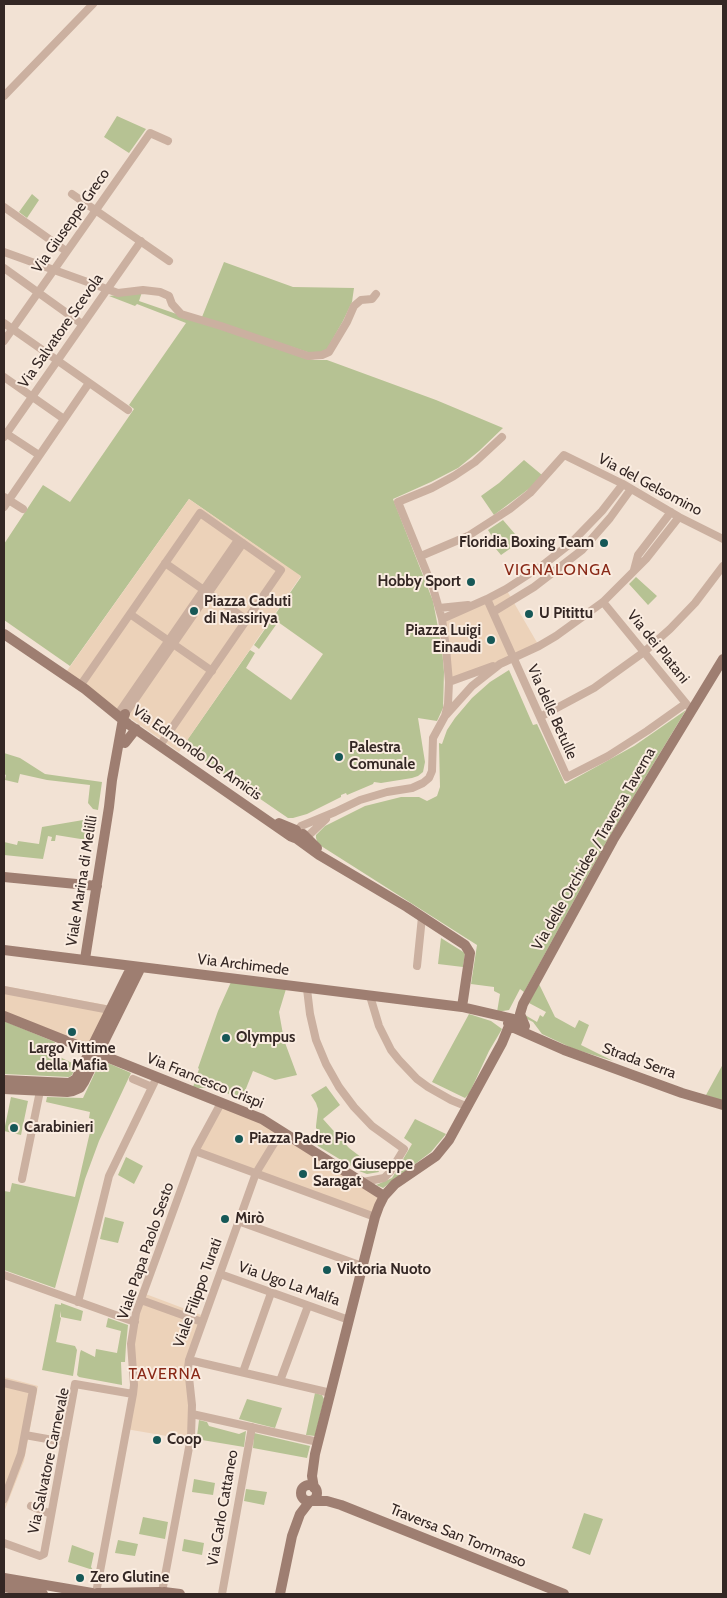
<!DOCTYPE html>
<meta charset="utf-8">
<style>
body{margin:0}
#map{position:relative;width:727px;height:1598px;overflow:hidden;background:#f2e2d4;font-family:Cabin,sans-serif}
canvas{display:block}
.frame{position:absolute;inset:0;border:5px solid #342724;pointer-events:none}
</style>
<div id="map">
<canvas width="727" height="1598"></canvas>
<div class="frame"></div>
</div>
<script>
const g = document.querySelector('canvas').getContext('2d');
g.lineJoin = 'round';
function fillPath(path, color) { g.fillStyle = color; g.fill(path, 'evenodd'); }
const poly = rows => new Path2D(rows.map(r => 'M' + r).join(''));
function strokePath(path, color, width, dash) { g.strokeStyle = color; g.lineWidth = width; g.lineCap = dash ? 'butt' : 'round'; g.setLineDash(dash || []); g.stroke(path); }
function drawText(font, color, halo, rows, align = 'center') {
  g.font = font + ' Cabin,sans-serif'; g.lineWidth = 4; g.setLineDash([]); g.textBaseline = 'middle'; g.strokeStyle = halo; g.fillStyle = color; for (const [text, x, y, turn = 0] of rows) {
    g.save(); g.translate(x, y); g.rotate((+turn || 0) * Math.PI / 180); g.textAlign = isNaN(turn) ? turn : align; if (halo) g.strokeText(text, 0, 0); g.fillText(text, 0, 0); g.restore();
  }
}
fillPath(poly([
 [117,116,146,129,129,153,104,137],
 [32,194,39,200,27,218,19,212],
 [224,262,293,287,354,288,352,302,343,321,327,349,322,352,310,353,202,317],
 [142,292,139,301,304,358,315,360,327,360,436,400,503,428,479,451,458,468,431,482,393,499,433,601,442,649,444,672,443,708,437,721,418,718,425,762,423,772,418,776,412,778,381,783,374,782,373,784,347,795,346,793,341,795,341,797,307,814,293,818,288,818,183,746,250,650,255,653,246,668,291,700,323,654,278,622,259,649,254,645,301,577,189,499,70,666,4,620,4,544,43,485,70,502,134,409,129,405,186,323,137,304,135,306,109,296],
 [524,460,542,475,530,488,494,515,481,496,499,483],
 [503,520,521,541,501,555,496,549,505,542,500,534,493,538,488,530],
 [636,577,657,596,648,605,629,584],
 [509,670,533,725,537,724,565,784,634,746,686,710,605,844,524,992,520,989,509,1010,497,1012,500,994,494,991,494,987,471,984,477,945,318,844,316,838,316,835,325,826,365,806,401,797,419,797,427,801,437,796,440,787,439,743,442,744,447,730,455,718,472,698,490,682],
 [4,753,20,758,45,774,102,782,98,810,93,809,88,803,90,785,47,780,20,774,18,783,5,780,6,775,4,774],
 [89,819,96,821,93,841,56,835,55,841,51,841,52,837,48,836,43,859,4,855,4,842,17,845,18,841,39,844,42,827],
 [441,938,465,953,463,967,438,964],
 [231,982,286,989,279,1012,284,1040,297,1075,275,1080,253,1071,241,1101,218,1088,198,1088,193,1087,199,1069,198,1068,218,1011],
 [539,984,555,1017,575,1028,579,1020,589,1025,581,1045,613,1061,574,1049,542,1034,533,1022,523,1017,525,1015,537,1022,540,1015,543,1017,546,1012,529,1003],
 [469,1014,491,1021,502,1029,489,1051,469,1094,465,1098,432,1082],
 [4,1021,55,1042,51,1054,55,1056,56,1055,70,1062,77,1063,72,1075,69,1077,4,1074],
 [101,1060,131,1073,99,1141,85,1179,55,1288,4,1270,4,1191,10,1192,12,1183,75,1197,90,1132,89,1132,92,1119,89,1118,90,1112,46,1102,47,1097,83,1098],
 [723,1064,723,1101,706,1095],
 [326,1086,340,1105,323,1119,349,1148,378,1170,379,1172,367,1174,359,1171,318,1146,316,1143,319,1131,316,1128,316,1126,318,1109,316,1103,311,1095],
 [11,1097,28,1101,21,1135,4,1131],
 [415,1119,446,1134,431,1152,383,1188,381,1187,376,1185,392,1178,412,1144,404,1138],
 [126,1157,143,1166,134,1184,118,1175],
 [105,1217,124,1222,118,1243,100,1239],
 [61,1303,83,1311,81,1321,61,1317,61,1311,60,1317,61,1318,56,1342,75,1346,77,1350,73,1376,42,1370,55,1304,61,1305],
 [108,1318,128,1325,126,1345,125,1362,121,1362,122,1385,79,1377,77,1375,80,1353,81,1350,95,1357,96,1349,117,1353,121,1331,106,1327],
 [315,1393,322,1395,324,1399,315,1436,306,1435],
 [247,1399,282,1408,275,1428,239,1419],
 [199,1420,207,1422,209,1426,239,1434,246,1431,244,1447,202,1440,197,1436],
 [254,1433,310,1446,307,1458,253,1448],
 [194,1479,215,1483,213,1495,192,1492],
 [246,1489,267,1492,264,1505,244,1501],
 [584,1513,603,1519,590,1555,572,1548],
 [143,1517,168,1522,165,1539,139,1534],
 [184,1539,204,1543,202,1555,182,1551],
 [118,1540,138,1544,135,1556,115,1553],
 [72,1545,94,1553,91,1567,93,1570,68,1562]
]), '#b6c293');
fillPath(poly([
 [189,499,301,576,179,752,101,698,64,675],
 [506,589,539,646,449,682,442,619],
 [4,986,106,1005,112,1006,90,1051,4,1016],
 [221,1103,262,1119,384,1196,375,1217,195,1151],
 [143,1293,204,1316,189,1360,190,1440,126,1429,133,1394,131,1344],
 [4,1377,38,1386,24,1461,4,1512]
]), '#ecd2b9');
strokePath(poly([
 [4,96,93,4],
 [72,194,169,261],
 [4,207,66,251],
 [4,252,118,293,143,290,160,292,169,296,172,304,181,314,221,326,308,356,322,355,329,352,347,322,354,306,361,300,372,299,376,294],
 [4,268,82,324],
 [4,323,128,410],
 [4,341,150,133,168,141],
 [4,377,64,419],
 [4,432,39,455],
 [4,437,141,241],
 [4,497,23,509],
 [4,507,89,383],
 [421,556,468,536,510,509,530,493,564,455,623,484,679,517,723,539],
 [165,563,247,620],
 [634,570,638,555,671,512],
 [487,599,567,777,608,756,647,731,685,704],
 [603,602,689,707],
 [439,608,468,605],
 [493,612,534,587,582,550,610,518,631,489],
 [130,614,212,671],
 [442,619,487,599,506,589,543,565,571,543,602,511,623,484],
 [449,682,493,666],
 [80,686,200,513,281,570,163,741],
 [120,711,238,540],
 [125,714,243,543],
 [446,715,472,686,500,664,539,646,556,636,603,602,646,559,679,517],
 [540,717,594,688,644,652,670,629,695,603,723,566],
 [297,830,301,826,335,812,360,800,387,792,412,788,423,783,429,778,432,771,433,738,445,716,448,704,449,682,446,648,442,619,433,588,398,502,432,488,454,476,475,462,502,437],
 [302,838,309,835,326,819],
 [417,966,422,917],
 [307,989,310,1014,316,1040,326,1064,339,1087,354,1107,372,1126,404,1149,390,1172,384,1178,363,1182],
 [4,990,110,1010],
 [370,996,379,1026,391,1050,399,1060,417,1079,428,1087,451,1100,468,1107],
 [133,1079,152,1087],
 [195,1151,375,1217],
 [22,1179,40,1091],
 [238,1221,362,1266],
 [220,1274,349,1320],
 [4,1275,135,1322],
 [141,1300,202,1322],
 [78,1302,109,1176,156,1079],
 [189,1360,331,1393],
 [243,1372,271,1293],
 [280,1381,308,1306],
 [4,1383,33,1390,21,1454,4,1499],
 [192,1414,318,1442],
 [25,1435,64,1442],
 [31,1506,51,1514],
 [4,1543,40,1556,44,1554,75,1384,133,1394],
 [162,1592,191,1437,192,1405,188,1368,189,1360,256,1173,281,1132],
 [96,1593,133,1394,134,1385,131,1344,136,1313,195,1151,221,1103],
 [222,1594,252,1427]
]), '#cbb0a0', 8);
strokePath(poly([
 [4,634,85,689,128,724,290,836,295,838],
 [125,743,136,729],
 [279,823,296,830],
 [303,834,317,848],
 [297,839,319,855,407,907,465,945,470,953,462,1007],
 [4,877,97,886],
 [4,950,462,1007,514,1019,518,1023,516,1028,512,1028,509,1026,508,1023,511,1019],
 [85,959,109,807,112,780,123,719,125,714],
 [4,1016,262,1119,384,1196],
 [525,1026,520,1014,523,1004,613,840,723,659],
 [514,1028,564,1050,682,1093,723,1105],
 [4,1080,69,1083,76,1079,132,966],
 [4,1089,67,1092,73,1091,80,1088,84,1082,141,967],
 '301 1493a8 8 0 1 1 16 0a8 8 0 1 1-16 0Z',
 [314,1488,312,1476,315,1454,375,1217,379,1206,384,1196,395,1184,436,1156,449,1140,502,1043,509,1026],
 [311,1501,327,1501,341,1505,564,1594],
 [4,1578,92,1593],
 [4,1587,43,1594],
 [164,1592,180,1594],
 [97,1593,160,1592],
 [280,1594,292,1536,300,1514,310,1501]
]), '#9e7e71', 10);
for (const [x, y, r, color] of [
 [604,543,5,"#165857"],
 [471,582,5,"#165857"],
 [194,611,5,"#165857"],
 [529,614,5,"#165857"],
 [491,640,5,"#165857"],
 [339,757,5,"#165857"],
 [72,1032,5,"#165857"],
 [226,1038,5,"#165857"],
 [14,1128,5,"#165857"],
 [239,1139,5,"#165857"],
 [303,1174,5,"#165857"],
 [225,1219,5,"#165857"],
 [327,1270,5,"#165857"],
 [157,1440,5,"#165857"],
 [80,1578,5,"#165857"]
]) { const dot = new Path2D(); dot.arc(x, y, r, 0, 2 * Math.PI); g.fillStyle = color; g.fill(dot); strokePath(dot, '#faece0', 2); }
drawText('15px', '#342724', '#faece0', [
 ["Via Giuseppe Greco",71,221,-55],
 ["Via Salvatore Scevola",61,331,-55],
 ["Via del Gelsomino",650,485,28],
 ["Via dei Platani",658,647,51],
 ["Via delle Betulle",552,712,66],
 ["Via Edmondo De Amicis",197,753,35],
 ["Via delle Orchidee / Traversa Taverna",594,849,-60],
 ["Viale Marina di Melilli",82,881,-81],
 ["Via Archimede",243,965,7],
 ["Strada Serra",639,1061,20],
 ["Via Francesco Crispi",205,1081,22],
 ["Viale Papa Paolo Sesto",146,1251,-71],
 ["Via Ugo La Malfa",289,1284,19],
 ["Viale Filippo Turati",198,1293,-70],
 ["Via Salvatore Carnevale",49,1461,-78],
 ["Via Carlo Cattaneo",223,1508,-80],
 ["Traversa San Tommaso",458,1536,22]
]);
drawText('bold 15px', '#342724', '#faece0', [
 ["Floridia Boxing Team",594,543,"right"],
 ["Hobby Sport",461,582,"right"],
 ["Piazza Caduti",204,602],
 ["di Nassiriya",204,619],
 ["U Pitittu",539,614],
 ["Piazza Luigi",481,631,"right"],
 ["Einaudi",481,648,"right"],
 ["Palestra",349,748],
 ["Comunale",349,765],
 ["Olympus",236,1038],
 ["Largo Vittime",72,1049,"center"],
 ["della Mafia",72,1066,"center"],
 ["Carabinieri",24,1128],
 ["Piazza Padre Pio",249,1139],
 ["Largo Giuseppe",313,1165],
 ["Saragat",313,1182],
 ["Mirò",235,1219],
 ["Viktoria Nuoto",337,1270],
 ["Coop",167,1440],
 ["Zero Glutine",90,1578]
], 'left');
g.letterSpacing = '1px';
drawText('16px', '#892816', '#faece0', [
 ["VIGNALONGA",558,570],
 ["TAVERNA",165,1374]
]);
g.letterSpacing = '0px';
</script>
